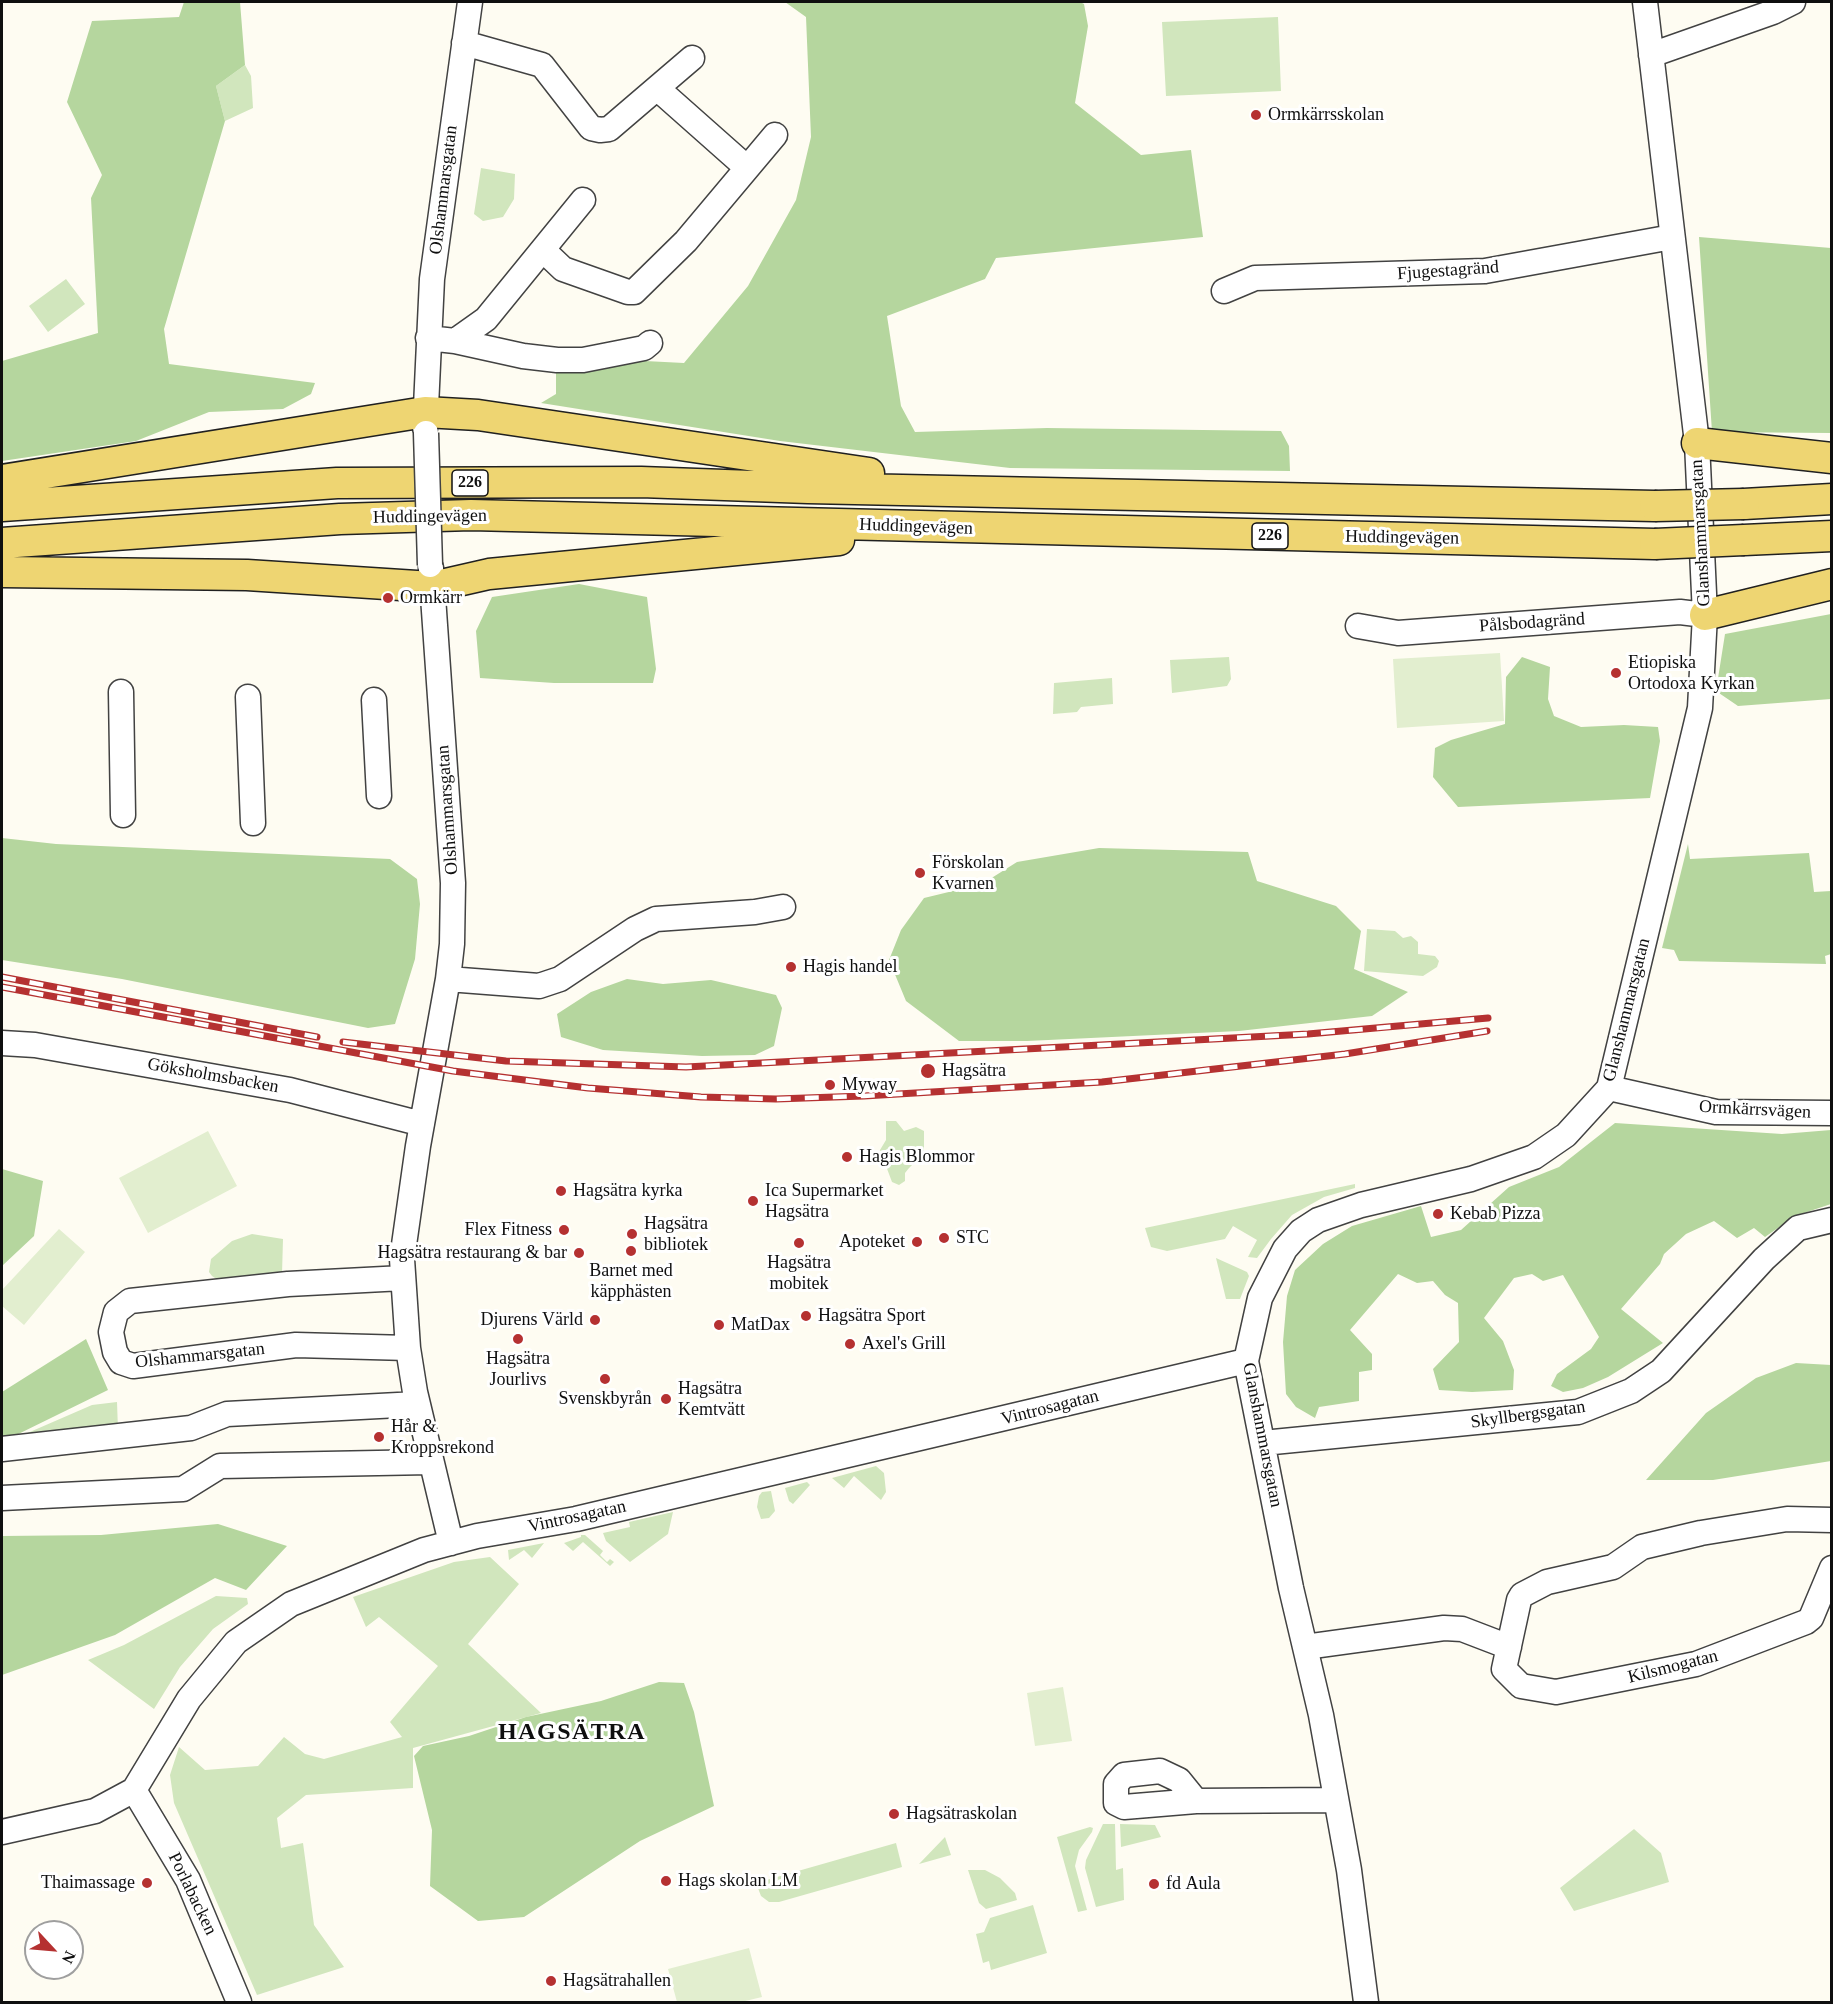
<!DOCTYPE html>
<meta charset="utf-8">
<style>
body{margin:0}
#map{position:relative;width:1833px;height:2004px;overflow:hidden;background:#fefcf2;font-family:"Times New Roman",serif}
canvas{display:block}
.frame{position:absolute;inset:0;border:3px solid #0f0f0f;pointer-events:none}
.north{position:absolute;left:24px;top:1920px;width:60px;height:60px;box-sizing:border-box;background:#fff;border:2px solid #9f9f9f;border-radius:50%;rotate:116deg;font-size:16px;font-weight:700;line-height:24px;text-align:center;color:#0f0f0f}
.north::after{content:'';display:block;margin:auto;width:21px;height:27px;background:#b53131;clip-path:polygon(50% 0,100% 100%,50% 72%,0 100%)}
</style>
<div id="map">
<canvas width="1833" height="2004"></canvas>
<div class="frame"></div>
<div class="north">N</div>
</div>
<script>
const g = document.querySelector('canvas').getContext('2d');
g.lineJoin = 'round';
function fillPath(path, color) { g.fillStyle = color; g.fill(path, 'evenodd'); }
const poly = rows => new Path2D(rows.map(r => 'M' + r).join(''));
function strokePath(path, color, width, dash) { g.strokeStyle = color; g.lineWidth = width; g.lineCap = dash ? 'butt' : 'round'; g.setLineDash(dash || []); g.stroke(path); }
function drawText(font, color, halo, rows, align = 'center') {
  g.font = font + ' "Times New Roman",serif'; g.lineWidth = 6; g.setLineDash([]); g.textBaseline = 'middle'; g.strokeStyle = halo; g.fillStyle = color; for (const [text, x, y, turn = 0] of rows) {
    g.save(); g.translate(x, y); g.rotate((+turn || 0) * Math.PI / 180); g.textAlign = isNaN(turn) ? turn : align; if (halo) g.strokeText(text, 0, 0); g.fillText(text, 0, 0); g.restore();
  }
}
fillPath(poly([
 [1278,17,1281,91,1166,96,1162,22],
 [245,65,251,76,253,108,225,121,216,86],
 [481,168,515,174,514,199,503,217,483,221,474,214],
 [66,279,85,304,48,332,29,306],
 [1229,657,1231,679,1227,686,1172,693,1170,660],
 [1112,678,1113,704,1081,707,1077,712,1053,714,1054,683],
 [1367,929,1395,931,1403,938,1411,936,1418,942,1418,954,1435,956,1439,961,1437,967,1423,976,1364,971],
 [886,1121,896,1121,904,1131,916,1127,924,1131,924,1153,909,1168,905,1173,905,1181,899,1185,892,1182,880,1150,886,1140],
 [1355,1184,1355,1188,1324,1197,1292,1215,1271,1239,1257,1258,1248,1257,1257,1240,1233,1226,1225,1239,1167,1251,1151,1247,1145,1228],
 [252,1234,283,1239,282,1274,218,1280,212,1276,209,1272,211,1259,232,1241],
 [1216,1258,1247,1272,1249,1276,1240,1299,1226,1299],
 [117,1402,118,1430,16,1438,92,1405],
 [876,1466,884,1473,886,1492,881,1500,854,1476,844,1488,832,1478],
 [807,1482,810,1485,793,1504,789,1501,785,1488],
 [771,1491,775,1511,769,1518,761,1519,757,1507,759,1496,762,1492],
 [673,1512,668,1534,630,1562,606,1541,603,1533,630,1527,629,1522],
 [581,1535,585,1535,603,1551,600,1555,607,1562,610,1559,614,1562,610,1566,583,1542,573,1551,564,1543,581,1537],
 [544,1543,532,1558,524,1550,509,1560,508,1550],
 [490,1557,519,1584,468,1644,541,1713,413,1748,413,1788,306,1795,277,1818,281,1848,303,1843,314,1925,344,1967,257,1995,174,1803,170,1775,179,1747,205,1770,258,1766,284,1737,305,1754,324,1759,402,1737,390,1722,438,1666,379,1617,366,1627,353,1597,454,1562],
 [216,1596,247,1598,248,1604,213,1629,180,1667,154,1709,88,1660,124,1645],
 [1103,1824,1115,1824,1116,1870,1123,1868,1124,1900,1096,1907,1085,1868,1086,1860],
 [1120,1824,1155,1825,1161,1837,1121,1847],
 [1090,1827,1093,1828,1092,1832,1079,1850,1075,1866,1087,1910,1078,1912,1057,1837],
 [1634,1829,1661,1853,1669,1882,1574,1911,1560,1888],
 [945,1837,951,1855,919,1864],
 [896,1843,902,1867,779,1902,769,1902,761,1896,756,1883],
 [968,1870,985,1870,1000,1878,1015,1893,1017,1900,986,1909,979,1903],
 [1033,1905,1047,1953,991,1970,989,1961,983,1963,976,1934,984,1932,990,1918]
]), '#d1e6bd');
fillPath(poly([
 [184,2,240,2,245,65,216,86,225,121,164,329,169,364,315,383,311,394,283,409,209,412,136,441,2,461,2,361,98,333,91,198,102,175,67,102,92,21,179,17],
 [785,2,1080,2,1084,4,1088,26,1075,103,1141,155,1191,150,1203,237,996,258,985,279,887,316,901,406,915,432,1047,428,1281,431,1289,446,1290,471,1010,468,780,441,541,403,556,394,556,367,645,361,684,363,748,286,796,200,811,137,806,17],
 [1699,237,1831,248,1831,433,1712,432],
 [579,584,647,597,656,669,653,683,554,683,480,678,476,631,492,597],
 [1831,614,1831,699,1738,706,1716,691,1725,634],
 [1522,657,1550,667,1548,699,1554,716,1581,727,1624,725,1658,727,1660,741,1650,798,1458,807,1433,777,1435,748,1451,740,1505,724,1506,677],
 [2,838,56,844,390,859,417,879,420,904,415,959,395,1024,368,1028,122,979,2,960],
 [1688,844,1690,859,1809,853,1814,892,1831,891,1831,954,1825,956,1826,964,1679,961,1674,950,1662,948],
 [1099,848,1248,852,1257,881,1336,906,1361,931,1354,969,1408,992,1372,1016,1239,1031,1027,1041,959,1041,906,1001,889,960,901,930,924,898,982,884,1017,862],
 [627,979,663,984,711,980,776,995,782,1008,774,1046,755,1055,702,1056,603,1050,561,1037,557,1014,591,992],
 [1615,1123,1782,1134,1831,1130,1831,1204,1795,1216,1765,1237,1754,1228,1737,1238,1714,1221,1686,1234,1664,1254,1660,1264,1621,1309,1663,1343,1608,1377,1583,1388,1563,1392,1551,1386,1557,1374,1591,1349,1599,1337,1563,1275,1543,1281,1532,1274,1514,1278,1484,1318,1503,1341,1514,1370,1513,1390,1472,1392,1439,1390,1433,1369,1459,1342,1458,1303,1445,1295,1433,1281,1417,1283,1398,1274,1350,1330,1372,1354,1372,1370,1359,1372,1359,1401,1319,1407,1315,1418,1296,1407,1286,1394,1283,1342,1287,1296,1295,1270,1323,1244,1352,1226,1421,1206,1431,1237,1461,1230,1509,1187,1559,1167],
 [2,1169,43,1181,34,1236,2,1266],
 [86,1339,108,1390,2,1442,2,1392],
 [1796,1363,1831,1365,1831,1461,1713,1480,1646,1480,1706,1413,1756,1378],
 [218,1524,287,1546,246,1590,215,1578,115,1635,2,1675,2,1536,101,1535],
 [659,1682,684,1683,694,1712,714,1806,640,1841,524,1917,478,1921,430,1886,432,1830,414,1756,423,1746,469,1736,526,1717,601,1701]
]), '#b5d69e');
fillPath(poly([
 [1500,653,1504,721,1397,728,1393,659],
 [208,1131,237,1186,148,1233,119,1178],
 [59,1229,85,1252,24,1325,2,1306,2,1290],
 [1063,1687,1072,1741,1035,1746,1027,1693],
 [749,1948,762,1997,741,2002,677,2002,668,1969]
]), '#e2eecf');
const minor = poly([
 [464,43,542,65,591,128,600,130,609,129,692,58],
 [1651,55,1773,12,1793,2],
 [658,89,746,167],
 [543,250,563,269,628,292,634,292,686,241,775,135],
 [1224,291,1255,278,1485,271,1672,237],
 [428,338,455,341,486,319,583,200],
 [455,341,523,356,557,360,583,360,644,348,650,343],
 [425,428,432,279,470,2],
 [431,568,453,883,452,944,448,979,418,1146,402,1259,408,1348,415,1392,451,1543],
 [1358,626,1398,633,1680,612,1705,615],
 [121,692,123,815],
 [248,697,253,823],
 [374,700,379,796],
 [448,979,539,986,560,979,635,929,656,919,755,912,783,907],
 [2,1043,35,1045,290,1090,422,1124],
 [1609,1088,1716,1112,1832,1113],
 [403,1278,288,1284,130,1301,116,1312,111,1332,115,1352,121,1362,133,1366,296,1345,408,1348],
 [1263,1443,1578,1412,1631,1391,1661,1371,1764,1259,1798,1228,1832,1220],
 [2,1449,191,1428,227,1414,417,1404],
 [2,1498,183,1489,220,1466,430,1462],
 [1832,1520,1787,1519,1701,1533,1642,1547,1613,1567,1547,1582,1522,1595,1519,1600,1504,1669,1521,1686,1556,1692,1696,1664,1806,1622,1811,1618,1832,1568],
 [1305,1647,1444,1628,1462,1629,1509,1647],
 [134,1790,188,1880,239,2002],
 [1196,1801,1179,1780,1160,1771,1124,1775,1116,1784,1116,1803,1124,1807,1196,1801,1336,1800],
 [2,1832,95,1811,134,1790,189,1699,236,1642,291,1604,424,1550,477,1536,576,1519,1246,1361],
 [1366,2002,1349,1870,1321,1715,1291,1588,1246,1361,1260,1298,1285,1249,1301,1231,1318,1220,1361,1205,1471,1179,1534,1157,1566,1135,1609,1088,1700,708,1705,615,1697,443,1645,2]
]);
const major = poly([
 [1697,443,1832,458],
 [2,480,425,412,478,415,869,473],
 [1744,504,1832,499],
 [2,506,337,483,641,482,808,488,1655,506],
 [1744,540,1832,536],
 [2,543,340,519,471,515,1655,544],
 [2,572,247,575,432,587,489,574,839,540],
 [1705,615,1832,584]
]);
strokePath(minor, '#424242', 27);
strokePath(major, '#202020', 33);
strokePath(minor, '#fff', 24);
strokePath(major, '#eed572', 30);
const rail = poly([
 [2,977,317,1037],
 [2,987,453,1071,588,1088,701,1097,776,1099,864,1096,1102,1082,1345,1054,1487,1031],
 [343,1042,506,1061,686,1067,1308,1034,1488,1018]
]);
strokePath(rail, '#b53131', 7);
strokePath(rail, '#fff', 4.5, [14]);
const minorBridge = poly([
 [426,433,430,565]
]);
const majorBridge = poly([
 [1655,506,1744,504],
 [1655,544,1744,540]
]);
strokePath(minorBridge, '#424242', 27, []);
strokePath(majorBridge, '#202020', 33, []);
strokePath(minorBridge, '#fff', 24);
strokePath(majorBridge, '#eed572', 30);
for (const [x, y, r, color] of [
 [1256,115,6,"#b53131"],
 [388,598,6,"#b53131"],
 [1616,673,6,"#b53131"],
 [920,873,6,"#b53131"],
 [791,967,6,"#b53131"],
 [928,1071,8,"#b53131"],
 [830,1085,6,"#b53131"],
 [847,1157,6,"#b53131"],
 [561,1191,6,"#b53131"],
 [753,1201,6,"#b53131"],
 [1438,1214,6,"#b53131"],
 [564,1230,6,"#b53131"],
 [632,1234,6,"#b53131"],
 [944,1238,6,"#b53131"],
 [917,1242,6,"#b53131"],
 [799,1243,6,"#b53131"],
 [631,1251,6,"#b53131"],
 [579,1253,6,"#b53131"],
 [806,1316,6,"#b53131"],
 [595,1320,6,"#b53131"],
 [719,1325,6,"#b53131"],
 [518,1339,6,"#b53131"],
 [850,1344,6,"#b53131"],
 [605,1379,6,"#b53131"],
 [666,1399,6,"#b53131"],
 [379,1437,6,"#b53131"],
 [894,1814,6,"#b53131"],
 [666,1881,6,"#b53131"],
 [147,1883,6,"#b53131"],
 [1154,1884,6,"#b53131"],
 [551,1981,6,"#b53131"]
]) { const dot = new Path2D(); dot.arc(x, y, r, 0, 2 * Math.PI); g.fillStyle = color; g.fill(dot); strokePath(dot, '#fff', 2); }
for (const [x, y, w] of [
 [470,483,36],
 [1270,536,36]
]) { const box = new Path2D(); box.roundRect(x - w / 2, y - 13, w, 26, 4.5); g.fillStyle = '#fff'; g.fill(box); strokePath(box, '#0f0f0f', 1.5); }
drawText('bold 16px', '#0f0f0f', null, [
 ["226",470,483],
 ["226",1270,536]
]);
drawText('18px', '#0f0f0f', '#fff', [
 ["Ormkärrsskolan",1268,115],
 ["Ormkärr",400,598],
 ["Etiopiska",1628,663],
 ["Ortodoxa Kyrkan",1628,684],
 ["Förskolan",932,863],
 ["Kvarnen",932,884],
 ["Hagis handel",803,967],
 ["Hagsätra",942,1071],
 ["Myway",842,1085],
 ["Hagis Blommor",859,1157],
 ["Hagsätra kyrka",573,1191],
 ["Ica Supermarket",765,1191],
 ["Hagsätra",765,1212],
 ["Kebab Pizza",1450,1214],
 ["Hagsätra",644,1224],
 ["bibliotek",644,1245],
 ["Flex Fitness",552,1230,"right"],
 ["STC",956,1238],
 ["Apoteket",905,1242,"right"],
 ["Hagsätra restaurang & bar",567,1253,"right"],
 ["Hagsätra",799,1263,"center"],
 ["mobitek",799,1284,"center"],
 ["Barnet med",631,1271,"center"],
 ["käpphästen",631,1292,"center"],
 ["Hagsätra Sport",818,1316],
 ["Djurens Värld",583,1320,"right"],
 ["MatDax",731,1325],
 ["Axel's Grill",862,1344],
 ["Hagsätra",518,1359,"center"],
 ["Jourlivs",518,1380,"center"],
 ["Hagsätra",678,1389],
 ["Kemtvätt",678,1410],
 ["Svenskbyrån",605,1399,"center"],
 ["Hår &",391,1427],
 ["Kroppsrekond",391,1448],
 ["Hagsätraskolan",906,1814],
 ["Hags skolan LM",678,1881],
 ["Thaimassage",135,1883,"right"],
 ["fd Aula",1166,1884],
 ["Hagsätrahallen",563,1981]
], 'left');
drawText('18px', '#0f0f0f', '#fff', [
 ["Olshammarsgatan",444,190,-83],
 ["Fjugestagränd",1448,271,-4],
 ["Huddingevägen",430,517,-1],
 ["Huddingevägen",916,527,2],
 ["Glanshammarsgatan",1701,533,-93],
 ["Huddingevägen",1402,538,1],
 ["Pålsbodagränd",1532,623,-4],
 ["Olshammarsgatan",448,810,-94],
 ["Glanshammarsgatan",1627,1010,-76],
 ["Göksholmsbacken",213,1076,10],
 ["Ormkärrsvägen",1755,1110,3],
 ["Olshammarsgatan",200,1356,-6],
 ["Vintrosagatan",1050,1408,-14],
 ["Skyllbergsgatan",1528,1415,-8],
 ["Glanshammarsgatan",1262,1435,79],
 ["Vintrosagatan",577,1517,-12],
 ["Kilsmogatan",1673,1667,-14],
 ["Porlabacken",192,1894,64]
]);
g.letterSpacing = '1.5px';
drawText('bold 24px', '#0f0f0f', '#fff', [
 ["HAGSÄTRA",572,1733]
]);
g.letterSpacing = '0px';
</script>
